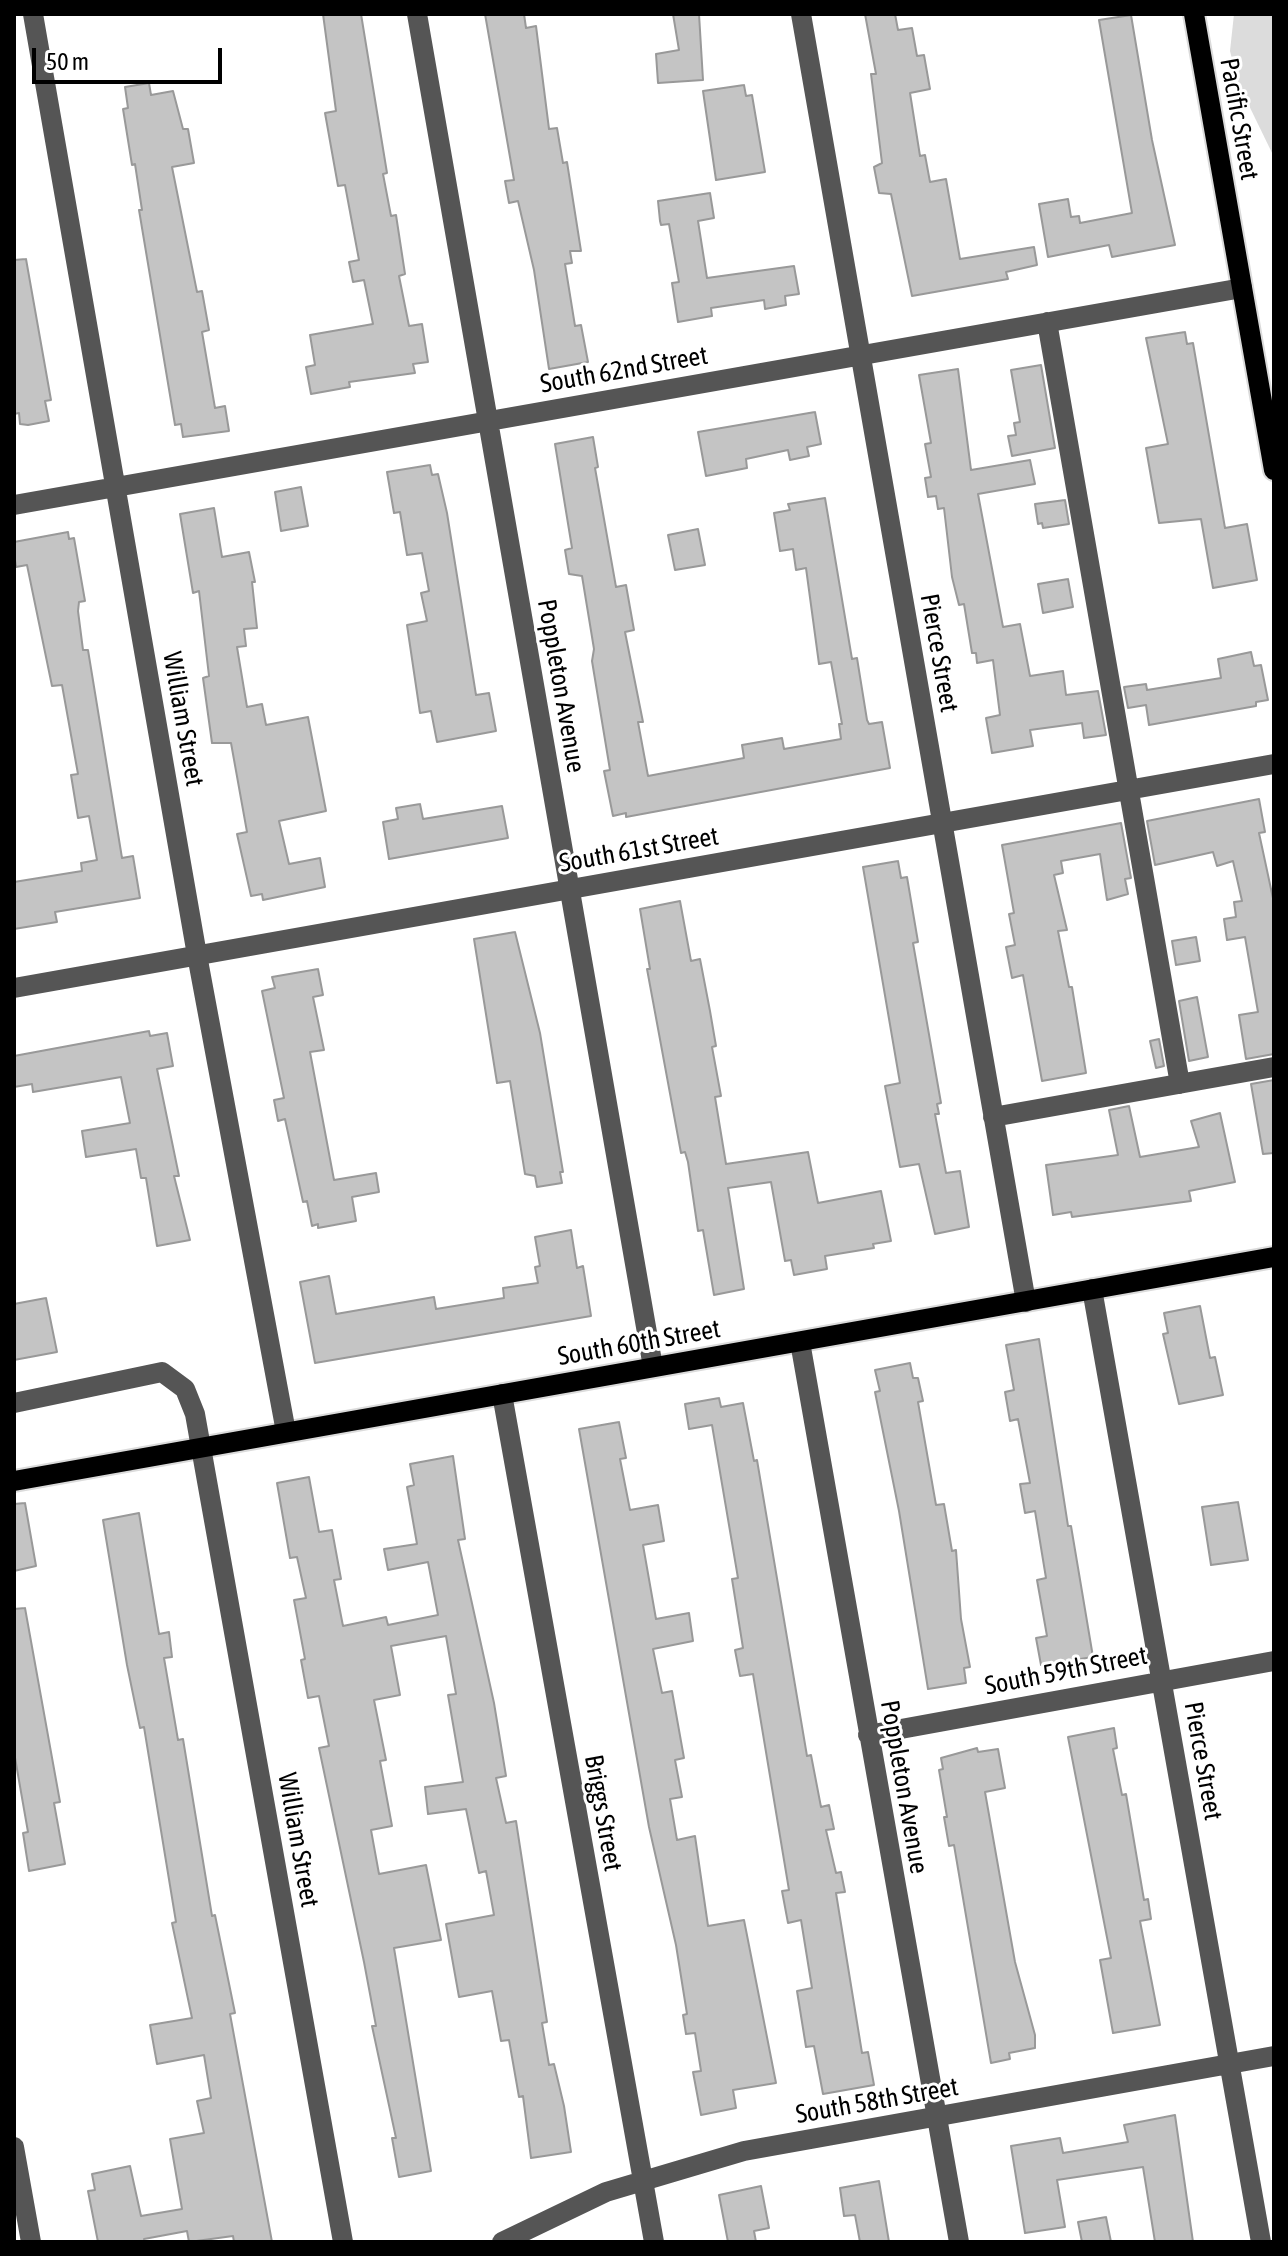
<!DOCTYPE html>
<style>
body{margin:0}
#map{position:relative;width:1288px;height:2256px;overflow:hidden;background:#fff;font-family:"Asap Condensed",sans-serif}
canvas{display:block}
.frame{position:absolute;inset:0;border:16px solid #000;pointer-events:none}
.scale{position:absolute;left:32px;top:48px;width:190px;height:36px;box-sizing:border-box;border:4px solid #000;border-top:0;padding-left:10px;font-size:24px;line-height:28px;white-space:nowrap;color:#000;-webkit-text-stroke:6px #fff;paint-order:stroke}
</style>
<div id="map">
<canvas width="1288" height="2256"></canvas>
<div class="frame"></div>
<div class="scale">50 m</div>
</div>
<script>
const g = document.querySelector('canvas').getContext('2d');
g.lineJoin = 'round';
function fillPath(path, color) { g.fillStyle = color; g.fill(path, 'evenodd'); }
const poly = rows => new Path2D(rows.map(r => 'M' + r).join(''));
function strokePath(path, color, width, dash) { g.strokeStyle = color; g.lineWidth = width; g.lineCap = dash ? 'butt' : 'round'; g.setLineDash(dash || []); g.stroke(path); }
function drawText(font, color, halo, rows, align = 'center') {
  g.font = font + ' "Asap Condensed",sans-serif'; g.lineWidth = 6; g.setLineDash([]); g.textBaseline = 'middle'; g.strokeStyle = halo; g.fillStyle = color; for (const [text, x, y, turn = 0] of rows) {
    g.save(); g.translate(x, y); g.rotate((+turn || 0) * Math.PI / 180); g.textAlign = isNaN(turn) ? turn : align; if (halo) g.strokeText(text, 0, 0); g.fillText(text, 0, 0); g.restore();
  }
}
fillPath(poly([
 [1234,14,1274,14,1274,157,1238,83,1230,51]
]), '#dcdcdc');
const building = poly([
 [323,14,361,14,387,173,383,174,391,216,396,215,405,274,399,276,409,326,422,324,428,362,413,364,415,373,349,382,350,387,311,394,306,367,315,365,310,335,373,324,364,280,353,282,349,262,359,260,345,185,338,186,325,113,336,111,323,14],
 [485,14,524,14,526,28,536,26,549,129,557,128,563,163,567,162,581,251,570,251,572,263,565,264,575,326,581,325,588,362,549,369,534,270,518,201,509,203,505,181,514,180,485,14],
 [673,14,699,14,703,80,658,83,656,54,679,50,673,14],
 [865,14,895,14,898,30,912,28,917,56,924,55,930,89,910,93,920,156,925,155,930,182,946,179,960,259,1034,247,1037,265,1006,272,1008,279,912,296,891,194,879,193,874,167,882,163,871,74,876,74,865,14],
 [1131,15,1152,140,1175,245,1112,257,1109,245,1048,257,1039,204,1068,199,1071,217,1079,216,1080,223,1132,213,1099,20,1131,15],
 [149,83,151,95,173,91,183,129,188,129,194,163,172,167,197,292,202,291,209,330,202,332,215,408,225,406,229,431,183,437,181,424,175,425,139,210,142,210,135,164,132,165,123,109,128,108,125,87,149,83],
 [744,85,746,96,752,95,765,172,716,180,703,91,744,85],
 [710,193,714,218,698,221,707,278,794,266,799,294,785,296,786,305,765,309,764,300,711,308,712,316,678,322,672,283,679,282,669,224,661,225,660,221,658,201,710,193],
 [26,259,51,400,45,401,49,421,28,425,20,424,19,413,14,414,14,260,26,259],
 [1185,332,1187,344,1193,343,1225,528,1247,524,1257,580,1213,588,1201,519,1159,523,1146,448,1168,444,1146,338,1185,332],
 [1041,365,1055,448,1012,456,1008,436,1016,435,1014,423,1020,422,1011,370,1041,365],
 [958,369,971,470,1030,460,1035,484,978,494,1003,627,1020,624,1030,676,1063,671,1066,695,1098,691,1106,735,1084,738,1082,723,1030,730,1033,746,992,753,986,718,1000,715,993,660,977,663,976,653,972,653,964,604,959,605,952,577,944,508,938,509,936,496,928,497,925,478,931,477,925,444,931,443,919,375,958,369],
 [815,412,821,444,807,447,809,456,790,460,788,450,746,459,747,468,706,476,698,432,815,412],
 [593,437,598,467,595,468,616,587,626,585,634,630,625,632,643,722,638,722,648,776,744,758,742,745,782,738,784,749,841,739,839,724,842,724,831,662,819,664,806,568,796,570,793,549,780,551,774,513,790,510,788,504,825,498,852,659,857,658,867,720,869,724,882,722,890,768,626,817,626,813,613,816,604,771,610,770,592,661,594,649,582,576,569,574,565,550,572,548,555,444,593,437],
 [430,465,432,475,438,474,447,513,476,695,489,693,496,731,437,742,431,711,420,713,407,625,427,621,421,593,429,591,422,553,407,555,400,512,394,513,387,472,430,465],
 [301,487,308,526,281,531,275,492,301,487],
 [1065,500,1069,524,1043,528,1042,523,1038,524,1035,504,1065,500],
 [214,508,222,557,249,552,255,582,252,582,257,628,244,629,246,646,237,647,247,707,262,704,266,725,308,717,326,811,279,821,289,864,320,858,325,887,263,900,262,894,251,896,237,834,247,832,231,743,212,743,203,678,209,676,199,591,193,593,180,514,214,508],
 [698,529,705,565,675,570,668,535,698,529],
 [68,532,69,539,74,538,85,601,79,602,78,611,83,650,88,650,122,858,133,856,140,898,55,912,57,922,14,929,14,882,82,871,81,863,97,860,89,816,78,818,71,775,78,774,62,685,52,686,27,565,16,567,14,554,14,542,68,532],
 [1068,579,1073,607,1043,613,1038,584,1068,579],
 [1251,652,1254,666,1261,665,1268,700,1256,702,1256,706,1149,725,1146,705,1128,708,1124,687,1146,684,1147,690,1221,678,1218,659,1251,652],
 [1259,799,1265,832,1259,833,1274,903,1274,1054,1246,1059,1239,1015,1258,1012,1245,937,1227,940,1224,919,1236,917,1234,902,1242,901,1233,861,1217,866,1213,852,1155,865,1147,821,1259,799],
 [420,804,423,819,502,806,508,838,389,859,383,822,398,819,396,808,420,804],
 [1121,823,1131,878,1125,879,1128,894,1107,900,1100,854,1061,861,1063,873,1054,875,1067,930,1058,931,1069,987,1072,987,1086,1073,1042,1081,1023,975,1012,978,1006,947,1015,945,1009,914,1014,913,1002,845,1121,823],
 [898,861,901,878,907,877,918,942,913,943,941,1103,937,1104,939,1114,935,1114,946,1173,960,1171,969,1227,935,1234,919,1164,900,1167,885,1086,900,1083,863,867,898,861],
 [680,901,691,961,700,959,710,1011,716,1046,712,1047,721,1096,715,1097,726,1164,808,1152,818,1203,881,1191,891,1241,873,1244,874,1248,825,1256,827,1269,794,1275,791,1260,785,1261,771,1182,728,1188,744,1289,714,1295,703,1230,698,1231,688,1162,685,1152,681,1153,647,969,650,969,640,909,680,901],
 [515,932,540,1033,563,1172,560,1172,562,1183,537,1187,535,1176,525,1174,510,1081,497,1083,474,939,515,932],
 [1196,937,1200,961,1176,965,1172,941,1196,937],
 [318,969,323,995,313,997,324,1050,310,1052,334,1180,376,1173,379,1192,352,1197,356,1221,318,1228,318,1224,312,1226,307,1201,303,1202,285,1119,278,1121,274,1100,284,1098,262,991,275,988,272,977,318,969],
 [1197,997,1208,1057,1189,1061,1179,1001,1197,997],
 [149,1031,150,1036,167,1033,173,1066,157,1069,179,1176,174,1176,190,1240,157,1246,146,1178,141,1178,136,1149,86,1157,82,1131,130,1123,121,1077,33,1092,32,1084,14,1087,14,1056,149,1031],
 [1159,1039,1164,1066,1156,1068,1150,1041,1159,1039],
 [1274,1080,1274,1153,1263,1154,1251,1084,1274,1080],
 [1129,1106,1140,1157,1199,1147,1191,1121,1220,1113,1235,1182,1189,1191,1191,1201,1072,1217,1071,1212,1053,1215,1046,1165,1118,1155,1109,1110,1129,1106],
 [571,1230,577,1268,583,1266,591,1316,315,1363,300,1282,329,1276,336,1314,434,1297,436,1309,504,1298,503,1288,538,1283,535,1267,540,1266,535,1237,571,1230],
 [46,1298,57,1352,14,1360,14,1304,46,1298],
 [1200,1306,1210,1358,1215,1357,1223,1395,1179,1404,1163,1334,1168,1333,1164,1313,1200,1306],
 [1039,1339,1068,1526,1071,1526,1093,1657,1041,1665,1036,1638,1047,1636,1037,1580,1046,1578,1035,1511,1025,1513,1020,1484,1030,1483,1018,1419,1010,1421,1005,1392,1014,1390,1006,1345,1039,1339],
 [910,1363,913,1378,918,1378,923,1401,918,1402,936,1505,944,1504,952,1551,956,1550,961,1619,970,1667,964,1668,966,1683,928,1689,899,1511,875,1392,880,1391,875,1370,910,1363],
 [719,1398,721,1407,743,1403,754,1461,757,1460,807,1756,811,1755,821,1807,829,1805,834,1829,826,1830,836,1873,841,1872,845,1892,836,1893,862,2053,868,2052,874,2085,823,2094,814,2046,806,2047,797,1991,812,1988,801,1920,788,1923,782,1891,789,1890,753,1674,740,1676,735,1650,743,1648,732,1579,738,1578,712,1425,689,1429,685,1404,719,1398],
 [619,1422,626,1458,620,1459,630,1510,658,1505,664,1541,643,1545,656,1619,689,1613,693,1641,653,1649,662,1693,672,1691,684,1758,675,1760,682,1797,670,1799,677,1840,695,1836,708,1926,744,1920,776,2083,733,2090,736,2108,701,2115,693,2072,701,2071,695,2033,686,2034,683,2015,687,2014,676,1945,649,1827,579,1429,619,1422],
 [453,1456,465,1539,458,1540,494,1703,506,1776,496,1778,506,1823,516,1821,547,2022,542,2023,549,2065,554,2064,564,2106,571,2152,531,2158,523,2096,519,2097,509,2040,501,2041,492,1991,459,1997,446,1924,494,1915,486,1871,479,1873,466,1809,428,1814,425,1787,463,1782,448,1695,456,1694,446,1636,391,1646,400,1695,374,1700,386,1760,380,1761,392,1826,371,1830,379,1874,426,1865,441,1940,394,1948,431,2171,399,2177,392,2138,396,2138,372,2026,376,2026,364,1962,319,1748,329,1746,319,1696,308,1698,301,1660,305,1659,294,1600,306,1598,297,1557,290,1558,277,1483,309,1477,319,1532,332,1530,341,1579,334,1580,343,1626,386,1617,388,1625,438,1615,428,1562,388,1570,384,1549,417,1544,407,1487,414,1485,410,1464,453,1456],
 [1238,1502,1248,1560,1211,1565,1202,1507,1238,1502],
 [25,1503,36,1566,14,1571,14,1504,25,1503],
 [139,1513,159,1634,169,1632,172,1657,164,1658,178,1740,183,1739,212,1916,215,1915,235,2013,230,2014,272,2242,234,2242,233,2236,189,2242,187,2231,144,2239,145,2242,98,2242,88,2191,95,2190,92,2174,130,2166,141,2216,182,2209,170,2139,204,2133,197,2101,211,2098,204,2055,157,2064,150,2025,192,2018,172,1923,176,1922,144,1727,140,1728,127,1665,103,1520,139,1513],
 [25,1608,60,1802,54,1803,65,1864,29,1871,23,1833,28,1832,14,1752,14,1609,25,1608],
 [1114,1728,1117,1748,1113,1749,1122,1795,1126,1794,1144,1900,1148,1899,1151,1919,1140,1921,1160,2025,1113,2033,1100,1960,1111,1958,1068,1737,1114,1728],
 [977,1748,978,1752,998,1749,1005,1788,985,1792,1015,1962,1035,2035,1035,2048,1009,2053,1010,2059,991,2063,954,1845,949,1846,944,1817,947,1817,939,1770,943,1769,941,1758,977,1748],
 [1175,2115,1193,2242,1155,2242,1143,2167,1057,2180,1065,2227,1025,2233,1011,2146,1060,2138,1063,2153,1128,2142,1124,2125,1175,2115],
 [879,2181,889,2242,860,2242,855,2215,844,2216,840,2188,879,2181],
 [761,2186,769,2228,754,2231,756,2242,728,2242,719,2195,761,2186],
 [1106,2217,1111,2242,1082,2242,1078,2222,1106,2217]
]);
fillPath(building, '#c4c4c4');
strokePath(building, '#999', 2);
const major = poly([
 [1194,14,1274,470],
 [14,1481,1274,1257]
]);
strokePath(major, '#dbdbdb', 24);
strokePath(poly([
 [33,14,197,955,286,1432],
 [417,14,653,1367],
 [801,14,1026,1302],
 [1047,322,1180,1084],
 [14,505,1242,288],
 [14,988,1274,764],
 [993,1117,1274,1067],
 [1092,1289,1261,2242],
 [800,1342,959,2242],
 [502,1394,654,2242],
 [14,1403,162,1372,185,1389,195,1414,343,2242],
 [868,1735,1274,1661],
 [14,2147,31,2242],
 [502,2242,606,2192,744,2151,1274,2056]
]), '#555', 20);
strokePath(major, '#000', 20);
drawText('26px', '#000', '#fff', [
 ["Pacific Street",1239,119,80],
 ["South 62nd Street",624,370,-10],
 ["Pierce Street",939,653,80],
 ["Poppleton Avenue",561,686,80],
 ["William Street",183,719,80],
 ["South 61st Street",639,850,-10],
 ["South 60th Street",639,1343,-10],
 ["South 59th Street",1066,1671,-11],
 ["Pierce Street",1203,1761,80],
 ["Poppleton Avenue",904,1787,80],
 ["Briggs Street",603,1813,80],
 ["William Street",298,1840,80],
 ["South 58th Street",877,2101,-10]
]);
</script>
